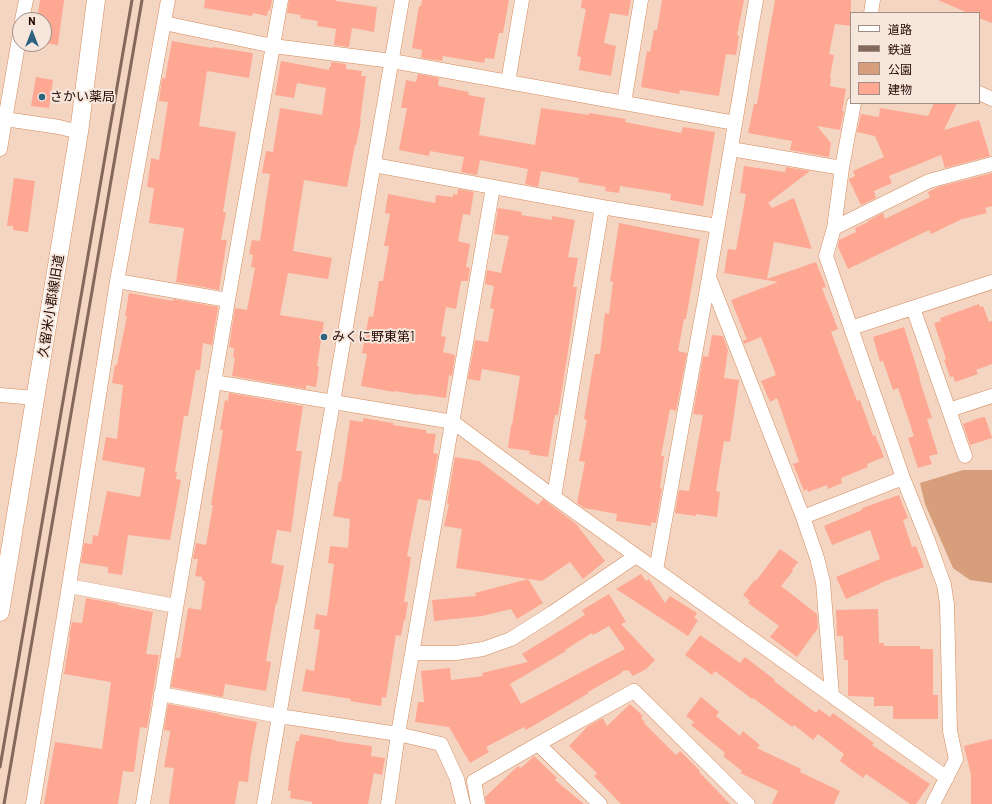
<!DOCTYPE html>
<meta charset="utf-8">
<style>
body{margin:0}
#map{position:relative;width:992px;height:804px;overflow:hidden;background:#f4d5c2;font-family:Barlow,"Noto Sans JP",sans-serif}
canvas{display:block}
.legend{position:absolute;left:850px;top:12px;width:130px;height:92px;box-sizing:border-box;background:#f6e6dc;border:1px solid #a18d84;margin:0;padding:5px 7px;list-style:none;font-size:12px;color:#220800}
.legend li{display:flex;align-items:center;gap:8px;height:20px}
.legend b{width:20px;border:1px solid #a18d84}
.north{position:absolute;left:12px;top:12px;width:40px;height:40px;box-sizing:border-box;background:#f6e6dc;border:1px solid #a18d84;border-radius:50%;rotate:0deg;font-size:11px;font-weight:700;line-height:16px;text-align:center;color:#220800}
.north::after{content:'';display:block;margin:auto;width:14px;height:18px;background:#2c627d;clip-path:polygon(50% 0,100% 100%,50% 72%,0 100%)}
</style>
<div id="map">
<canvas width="992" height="804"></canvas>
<ul class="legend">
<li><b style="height:5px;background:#fff"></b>道路</li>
<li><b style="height:5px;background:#84685b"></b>鉄道</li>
<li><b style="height:11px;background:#d69e7b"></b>公園</li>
<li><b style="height:11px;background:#fea793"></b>建物</li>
</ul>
<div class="north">N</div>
</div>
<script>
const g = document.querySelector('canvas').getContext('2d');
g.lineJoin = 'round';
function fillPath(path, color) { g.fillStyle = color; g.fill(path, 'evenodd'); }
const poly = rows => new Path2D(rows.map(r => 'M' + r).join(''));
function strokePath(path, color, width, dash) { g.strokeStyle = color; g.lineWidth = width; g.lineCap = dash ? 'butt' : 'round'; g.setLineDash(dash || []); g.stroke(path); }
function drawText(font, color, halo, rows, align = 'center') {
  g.font = font + ' Barlow,"Noto Sans JP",sans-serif'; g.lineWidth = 4; g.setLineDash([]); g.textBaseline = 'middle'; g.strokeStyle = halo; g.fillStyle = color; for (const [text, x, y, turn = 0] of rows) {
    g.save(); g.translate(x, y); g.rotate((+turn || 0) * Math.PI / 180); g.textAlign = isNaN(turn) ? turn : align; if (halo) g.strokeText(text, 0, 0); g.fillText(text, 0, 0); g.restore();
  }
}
fillPath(poly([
 [963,470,992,470,992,583,970,580,953,568,925,504,920,483]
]), '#d69e7b');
fillPath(poly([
 [40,0,64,0,58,45,44,43,44,20,37,20],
 [205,0,272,0,270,11,268,10,267,16,253,13,252,16,204,8],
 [289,0,336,0,336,1,377,7,374,32,352,28,349,47,334,45,336,29,317,26,318,21,300,18,301,15,287,13],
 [422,0,509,0,503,33,499,33,494,59,485,58,484,63,443,56,442,61,421,58,422,50,412,48,419,6,421,6],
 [582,0,631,0,628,16,610,13,604,43,616,46,611,76,579,70,581,57,577,56,586,9,581,8],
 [662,0,744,0,737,35,739,36,736,55,726,54,719,96,680,90,679,94,641,87,647,51,650,52,654,30,657,30],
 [775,0,851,0,851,26,835,24,829,54,834,55,830,77,831,77,830,86,846,89,842,111,844,111,840,130,817,126,831,143,829,157,790,150,792,141,748,133,754,104,757,104,768,39],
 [938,0,992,0,992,23,979,18,979,13,968,13],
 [172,41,212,48,213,47,253,53,249,78,207,71,199,126,236,132,223,212,226,212,221,240,227,240,219,290,176,282,184,228,149,223,154,188,147,187,151,158,159,160,168,102,159,101,162,78,165,79],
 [281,61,329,70,329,67,331,67,331,62,346,64,346,69,362,71,361,76,366,76,360,121,361,121,356,145,355,145,347,187,304,180,293,251,332,258,328,279,288,273,280,315,324,322,317,366,319,367,316,387,306,385,306,389,232,376,235,358,233,357,234,348,229,347,235,308,247,310,255,268,251,267,253,255,249,254,252,240,260,241,270,174,262,173,266,151,273,152,280,108,322,115,326,88,297,83,294,98,275,95],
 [418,74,439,78,438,85,439,86,469,92,468,95,485,98,479,135,484,136,535,145,541,108,589,115,589,113,626,119,625,122,681,133,683,127,715,132,703,206,670,200,671,194,620,186,619,193,605,191,606,187,578,182,579,178,541,171,538,187,525,184,528,169,480,160,477,175,461,172,464,157,430,151,429,156,399,150,407,108,401,108,406,80,416,82],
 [36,77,53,80,49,108,31,106],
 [934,103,957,103,944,130,979,120,990,156,945,168,941,155,889,176,892,183,874,191,876,198,861,205,849,180,849,179,855,176,853,171,884,157,875,136,857,132,861,114,879,117,880,108,928,116],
 [744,166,785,172,786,167,810,171,768,203,772,208,794,198,812,249,774,242,767,279,816,262,826,287,822,288,838,329,831,332,857,401,860,400,873,436,875,435,884,457,867,464,868,467,841,478,842,483,828,489,827,485,808,492,807,489,804,491,793,464,799,462,777,398,770,402,761,381,776,375,761,337,744,344,743,340,747,340,731,300,778,282,724,273,728,249,736,250,746,194,740,193],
 [992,173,992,206,985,208,987,213,962,219,931,234,929,230,848,269,838,247,839,240,856,232,855,228,868,222,868,221,883,213,885,219,930,197,928,192,938,187],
 [14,178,35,181,28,232,13,230,13,226,7,226],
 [458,189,474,192,470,215,463,214,458,241,470,244,466,267,470,268,468,281,461,281,456,309,446,307,441,336,446,337,443,352,455,355,452,376,449,375,446,398,419,394,419,395,395,391,394,392,361,386,367,354,362,353,369,316,373,317,379,281,383,281,389,246,384,246,390,214,385,213,388,194,435,203,436,195,453,197,453,194,457,195],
 [498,208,522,212,521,215,552,220,552,216,575,220,568,257,578,258,573,287,577,287,571,332,558,415,555,415,548,457,529,454,530,451,508,448,511,425,512,425,520,376,482,369,480,381,468,379,475,340,488,342,494,309,490,308,494,286,485,284,487,270,501,273,509,236,494,234],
 [619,223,700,239,686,319,684,319,678,351,687,353,676,411,670,409,661,456,664,456,660,488,662,488,656,523,651,522,651,526,616,521,617,514,584,508,577,503,585,462,579,461,587,420,584,419,595,354,600,354,605,313,609,314,613,282,610,281],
 [129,293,173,301,173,299,218,307,212,345,203,343,200,370,196,370,188,416,184,416,175,472,177,472,176,479,181,480,170,540,128,535,122,575,108,573,108,567,81,563,84,543,92,544,93,535,98,536,107,491,140,497,145,468,102,460,106,437,117,439,123,385,112,383,115,365,117,365,127,316,125,316],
 [979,304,980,307,983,306,989,322,992,321,992,364,976,370,978,374,955,382,953,376,950,377,944,360,946,359,934,323,941,321,940,318],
 [904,327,920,378,919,378,932,418,927,419,938,454,929,456,932,464,918,468,908,438,914,436,898,388,893,390,883,361,880,362,873,337],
 [712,335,723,336,728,350,724,378,739,380,730,442,724,441,716,491,720,492,717,517,696,514,696,516,675,513,679,490,689,491,703,415,693,414,703,356,708,357],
 [229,393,303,406,296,451,302,451,291,532,277,530,271,563,284,566,277,604,276,603,266,661,271,662,266,691,225,684,223,697,171,687,176,658,180,658,188,608,201,610,205,581,202,580,202,577,195,576,198,559,193,559,196,543,206,545,213,505,211,505,223,430,220,430,225,400,228,401],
 [982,417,985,417,992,438,970,445,963,424],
 [363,418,393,423,393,425,426,430,426,433,436,434,433,453,438,454,430,501,418,499,407,556,411,557,404,602,408,602,405,621,404,620,401,636,396,635,386,698,382,697,381,706,350,701,351,699,302,691,306,669,314,671,320,630,314,629,316,614,327,616,334,564,328,563,330,546,348,548,350,519,333,516,339,481,341,482,350,420,363,422],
 [455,457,479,461,538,505,543,499,576,524,605,561,583,579,570,562,542,581,456,568,462,529,444,526,449,504,447,503],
 [899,495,908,518,903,520,912,547,916,546,924,567,880,583,880,584,846,599,836,577,880,559,870,530,832,545,824,526,862,510,862,508],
 [780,549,798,562,792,570,793,571,781,586,817,614,818,628,797,657,770,637,779,626,748,603,750,601,743,595,755,580,756,581],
 [641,574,646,581,649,579,665,603,670,596,697,613,694,618,698,620,688,636,616,589],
 [528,579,543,603,517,619,511,609,482,616,434,621,432,600,476,596,475,593],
 [609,594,626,622,621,624,655,660,646,669,633,676,628,670,626,671,624,670,620,674,588,692,589,693,526,730,524,727,486,747,489,752,470,763,449,727,415,722,418,702,424,702,421,671,450,668,451,680,483,676,482,673,528,662,522,654,585,615,582,610],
 [609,626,625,649,521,704,510,684,566,651,565,650,592,633,593,635],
 [86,598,118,604,117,605,153,612,146,654,159,655,147,728,140,727,134,772,123,771,118,804,44,804,55,742,102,749,111,682,64,674,70,637,69,637,72,622,82,623],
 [878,609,879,643,884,643,884,646,920,646,920,649,933,649,933,695,938,695,938,719,893,719,893,706,874,706,874,697,848,696,848,660,844,660,843,636,837,636,836,610],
 [700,635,740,663,745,657,775,680,774,681,816,713,819,709,830,717,833,713,874,743,872,745,930,784,916,804,910,804,866,774,863,778,840,761,844,754,818,734,813,740,794,725,792,727,753,698,752,699,715,671,712,675,685,655],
 [701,697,719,712,716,716,740,736,743,731,760,745,757,748,801,769,800,772,840,791,834,804,772,804,778,791,740,773,742,771,723,756,725,753,691,725,694,722,686,716],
 [168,704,220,714,220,715,257,722,251,754,248,782,239,781,235,804,169,804,174,768,164,767,170,733,170,731,164,730],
 [630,704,643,716,641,718,645,722,644,723,676,755,680,751,700,771,699,772,730,804,621,804,594,776,597,773,569,746,588,726,603,718,607,726],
 [300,734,336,740,335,741,372,746,371,756,385,758,382,775,374,773,368,804,312,804,312,802,290,798,291,791,288,791,290,773,296,741,299,741],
 [992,739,992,804,971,804,971,775,964,746],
 [534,756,557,778,555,780,584,804,486,804,485,797,518,766,521,768]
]), '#fea793');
const minor = poly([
 [871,13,873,0],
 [22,20,26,0],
 [164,23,273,46,392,61,735,123],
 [508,82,522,0],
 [979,93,992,99],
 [624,103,641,0],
 [854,103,842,168,834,228,826,256,903,478,927,538,944,585,947,604,950,731,956,759,933,804],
 [5,119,59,127,79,132],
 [0,149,20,33],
 [731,149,842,168],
 [374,165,602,207,717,226],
 [834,228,929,181,992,164],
 [709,277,803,517,817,558,823,582,832,695],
 [117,281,228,300],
 [913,308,965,456],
 [851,328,992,282],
 [214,382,453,422,554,497,947,778],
 [0,395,36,398],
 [949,410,992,396],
 [554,497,602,207],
 [803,517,903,478],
 [656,570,709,277,756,0],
 [69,586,176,606],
 [413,653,456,653,483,649,511,639,552,613,636,556],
 [161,694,279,716,398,734,441,744,457,779,463,804],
 [538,744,600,804],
 [33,804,69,586,117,281,168,0],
 [143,804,228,300,281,0],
 [264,804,402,0],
 [388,804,398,734,493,187],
 [478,804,474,781,538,744,634,691,748,804]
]);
const tertiary = poly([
 [0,612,79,132,96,0]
]);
strokePath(minor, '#d38b5c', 15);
strokePath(tertiary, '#d38b5c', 19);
strokePath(minor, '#fff', 14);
strokePath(tertiary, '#fff', 18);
strokePath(poly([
 [0,767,132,0],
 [4,804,142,0]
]), '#84685b', 3);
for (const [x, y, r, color] of [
 [42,97,4,"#2c627d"],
 [324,337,4,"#2c627d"]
]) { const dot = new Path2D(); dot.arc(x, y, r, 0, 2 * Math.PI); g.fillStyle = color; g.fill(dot); strokePath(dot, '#f6e6dc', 1.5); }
drawText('13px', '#220800', '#f6e6dc', [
 ["さかい薬局",50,97],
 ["みくに野東第1",332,337]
], 'left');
drawText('13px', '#220800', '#f6e6dc', [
 ["久留米小郡線旧道",51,306,-81]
]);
</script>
